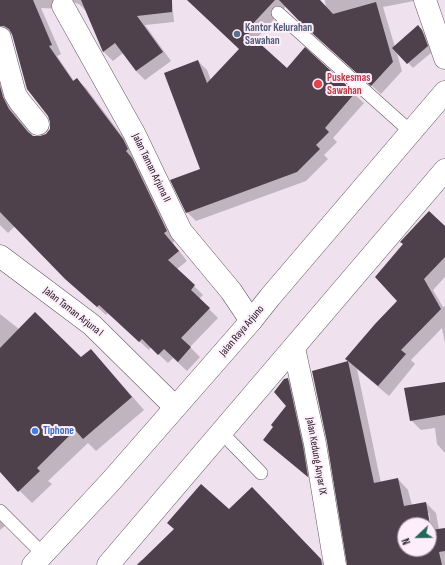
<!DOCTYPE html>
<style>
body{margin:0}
#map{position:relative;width:445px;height:565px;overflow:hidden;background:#f0e1ef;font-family:"Sofia Sans Condensed",sans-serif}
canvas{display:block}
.north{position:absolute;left:397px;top:517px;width:40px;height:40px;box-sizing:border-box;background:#feeefc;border:1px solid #a498a2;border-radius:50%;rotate:248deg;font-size:11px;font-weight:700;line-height:16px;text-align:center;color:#1d171c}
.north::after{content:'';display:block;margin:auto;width:14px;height:18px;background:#256756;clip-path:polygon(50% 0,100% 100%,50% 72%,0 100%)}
</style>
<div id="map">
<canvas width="445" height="565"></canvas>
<div class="north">N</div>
</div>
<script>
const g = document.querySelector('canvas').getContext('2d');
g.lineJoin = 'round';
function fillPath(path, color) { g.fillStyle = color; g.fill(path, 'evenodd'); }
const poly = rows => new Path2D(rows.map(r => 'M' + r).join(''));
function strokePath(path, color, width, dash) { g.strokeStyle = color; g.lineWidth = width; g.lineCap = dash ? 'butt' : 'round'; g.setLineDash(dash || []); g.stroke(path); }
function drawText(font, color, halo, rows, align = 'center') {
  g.font = font + ' "Sofia Sans Condensed",sans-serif'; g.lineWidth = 4; g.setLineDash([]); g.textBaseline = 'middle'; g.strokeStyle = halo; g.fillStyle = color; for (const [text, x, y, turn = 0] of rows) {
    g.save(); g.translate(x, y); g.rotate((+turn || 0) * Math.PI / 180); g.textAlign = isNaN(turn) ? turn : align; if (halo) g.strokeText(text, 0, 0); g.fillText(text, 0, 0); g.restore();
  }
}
fillPath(poly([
 [0,0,172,0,174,22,145,25,171,61,145,80,136,71,123,53,113,61,104,52,86,10,85,10,79,4,73,2,61,9,41,8,61,54,57,56,74,81,77,80,86,88,132,149,136,158,134,160,141,168,175,240,173,243,187,261,177,269,203,295,199,299,218,318,190,347,200,357,187,371,173,358,168,363,151,347,149,350,108,313,106,315,75,287,15,226,8,233,0,225,0,64,13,110,33,136,40,137,46,135,50,129,51,121,13,35,6,35,0,38],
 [187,0,290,0,291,1,255,40,287,69,305,49,364,103,333,138,337,142,324,155,328,159,306,181,196,221,187,212,201,169,198,61,207,70,211,80,240,49],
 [325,0,419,0,383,7,395,47,418,27,427,36,432,52,413,68,396,50,402,71,381,94,325,44,329,35],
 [445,228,445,277,433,290,443,307,445,306,445,343,442,328,411,360,415,364,389,396,357,369,381,483,398,479,408,490,412,505,426,503,436,513,439,530,445,529,445,565,348,565,328,442,313,372,350,361,398,301],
 [427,513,429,513,432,535,429,527,429,549,405,549,405,525,429,525],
 [0,314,19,329,81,359,91,350,103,363,144,410,96,451,88,443,48,481,52,484,32,503,0,471],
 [287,379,297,389,317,485,264,440,274,427,287,406],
 [445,383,445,453,437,444,435,428,421,430,411,420],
 [265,501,326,565,136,565,141,560,143,561,229,510],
 [0,521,5,526,0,530]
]), '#0003');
fillPath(poly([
 [0,0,33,0,52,45,49,46,73,81,77,78,123,139,128,149,126,151,132,158,167,231,164,233,179,251,168,260,195,285,191,290,210,308,181,338,191,347,178,362,164,349,158,355,142,339,139,342,99,305,97,307,65,279,0,212,0,86,3,97,9,109,28,132,33,136,40,136,46,134,50,129,50,122,48,116,27,89,12,34,9,29,4,26,0,26],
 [81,0,172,0,172,12,137,16,163,52,136,71,115,43,103,52],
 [187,0,275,0,246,31,287,68,305,47,355,93,325,128,329,132,316,145,320,149,297,172,186,213,170,180,200,169,164,73,198,60,207,83,239,49],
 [279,0,320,0,333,14,376,2,393,62,371,86,302,24],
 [418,25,422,30,428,46,407,64,392,48],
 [429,211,445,226,445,257,424,279,441,309,401,350,406,354,378,386,348,361,374,483,398,478,404,506,426,502,431,530,445,528,445,551,439,552,442,565,347,565,327,442,312,371,348,361,345,359,375,324,397,301,375,277,403,244,400,242],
 [405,525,429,525,429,549,405,549],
 [35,312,81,357,91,349,132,397,83,439,75,430,37,468,40,471,18,492,0,472,0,348],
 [288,378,303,446,308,477,263,440,273,427,271,425,286,406,274,392,284,379],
 [445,382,445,415,410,421,404,388],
 [201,484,229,509,252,487,321,559,322,565,137,565,174,529,167,523]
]), '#4e414c');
const lane = poly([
 [278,13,411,132],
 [222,433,261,473],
 [0,511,43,554]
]);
const street = poly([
 [425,0,445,58],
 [63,6,134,133,181,231,231,291,251,321],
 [0,38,15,94,20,102,38,124],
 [0,256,92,325,175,407],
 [294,348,315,444,335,565]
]);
const highway = poly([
 [33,565,112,480,251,321,270,297,445,92],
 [108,565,445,170]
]);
strokePath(lane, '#655863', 14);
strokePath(street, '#655863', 23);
strokePath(highway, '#655863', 23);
strokePath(lane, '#fff', 13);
strokePath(street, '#fff', 22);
strokePath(highway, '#fff', 22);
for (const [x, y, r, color] of [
 [237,34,4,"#5c6f8a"],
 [318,84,5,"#e0444e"],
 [35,431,4,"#3f7fe0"]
]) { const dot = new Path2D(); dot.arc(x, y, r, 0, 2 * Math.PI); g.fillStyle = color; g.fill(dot); strokePath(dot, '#feeefc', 1.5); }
drawText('bold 11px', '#4e5e75', '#feeefc', [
 ["Kantor Kelurahan",245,28],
 ["Sawahan",245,41]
], 'left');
drawText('bold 11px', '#be3a42', '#feeefc', [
 ["Puskesmas",327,78],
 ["Sawahan",327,91]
], 'left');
drawText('11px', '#1d171c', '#feeefc', [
 ["Jalan Taman Arjuna II",151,168,64],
 ["Jalan Taman Arjuna I",73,312,38],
 ["Jalan Raya Arjuno",242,331,-50],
 ["Jalan Kedung Anyar IX",316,456,80]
]);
drawText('bold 11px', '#366cbe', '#feeefc', [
 ["Tiphone",43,431]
], 'left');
</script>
